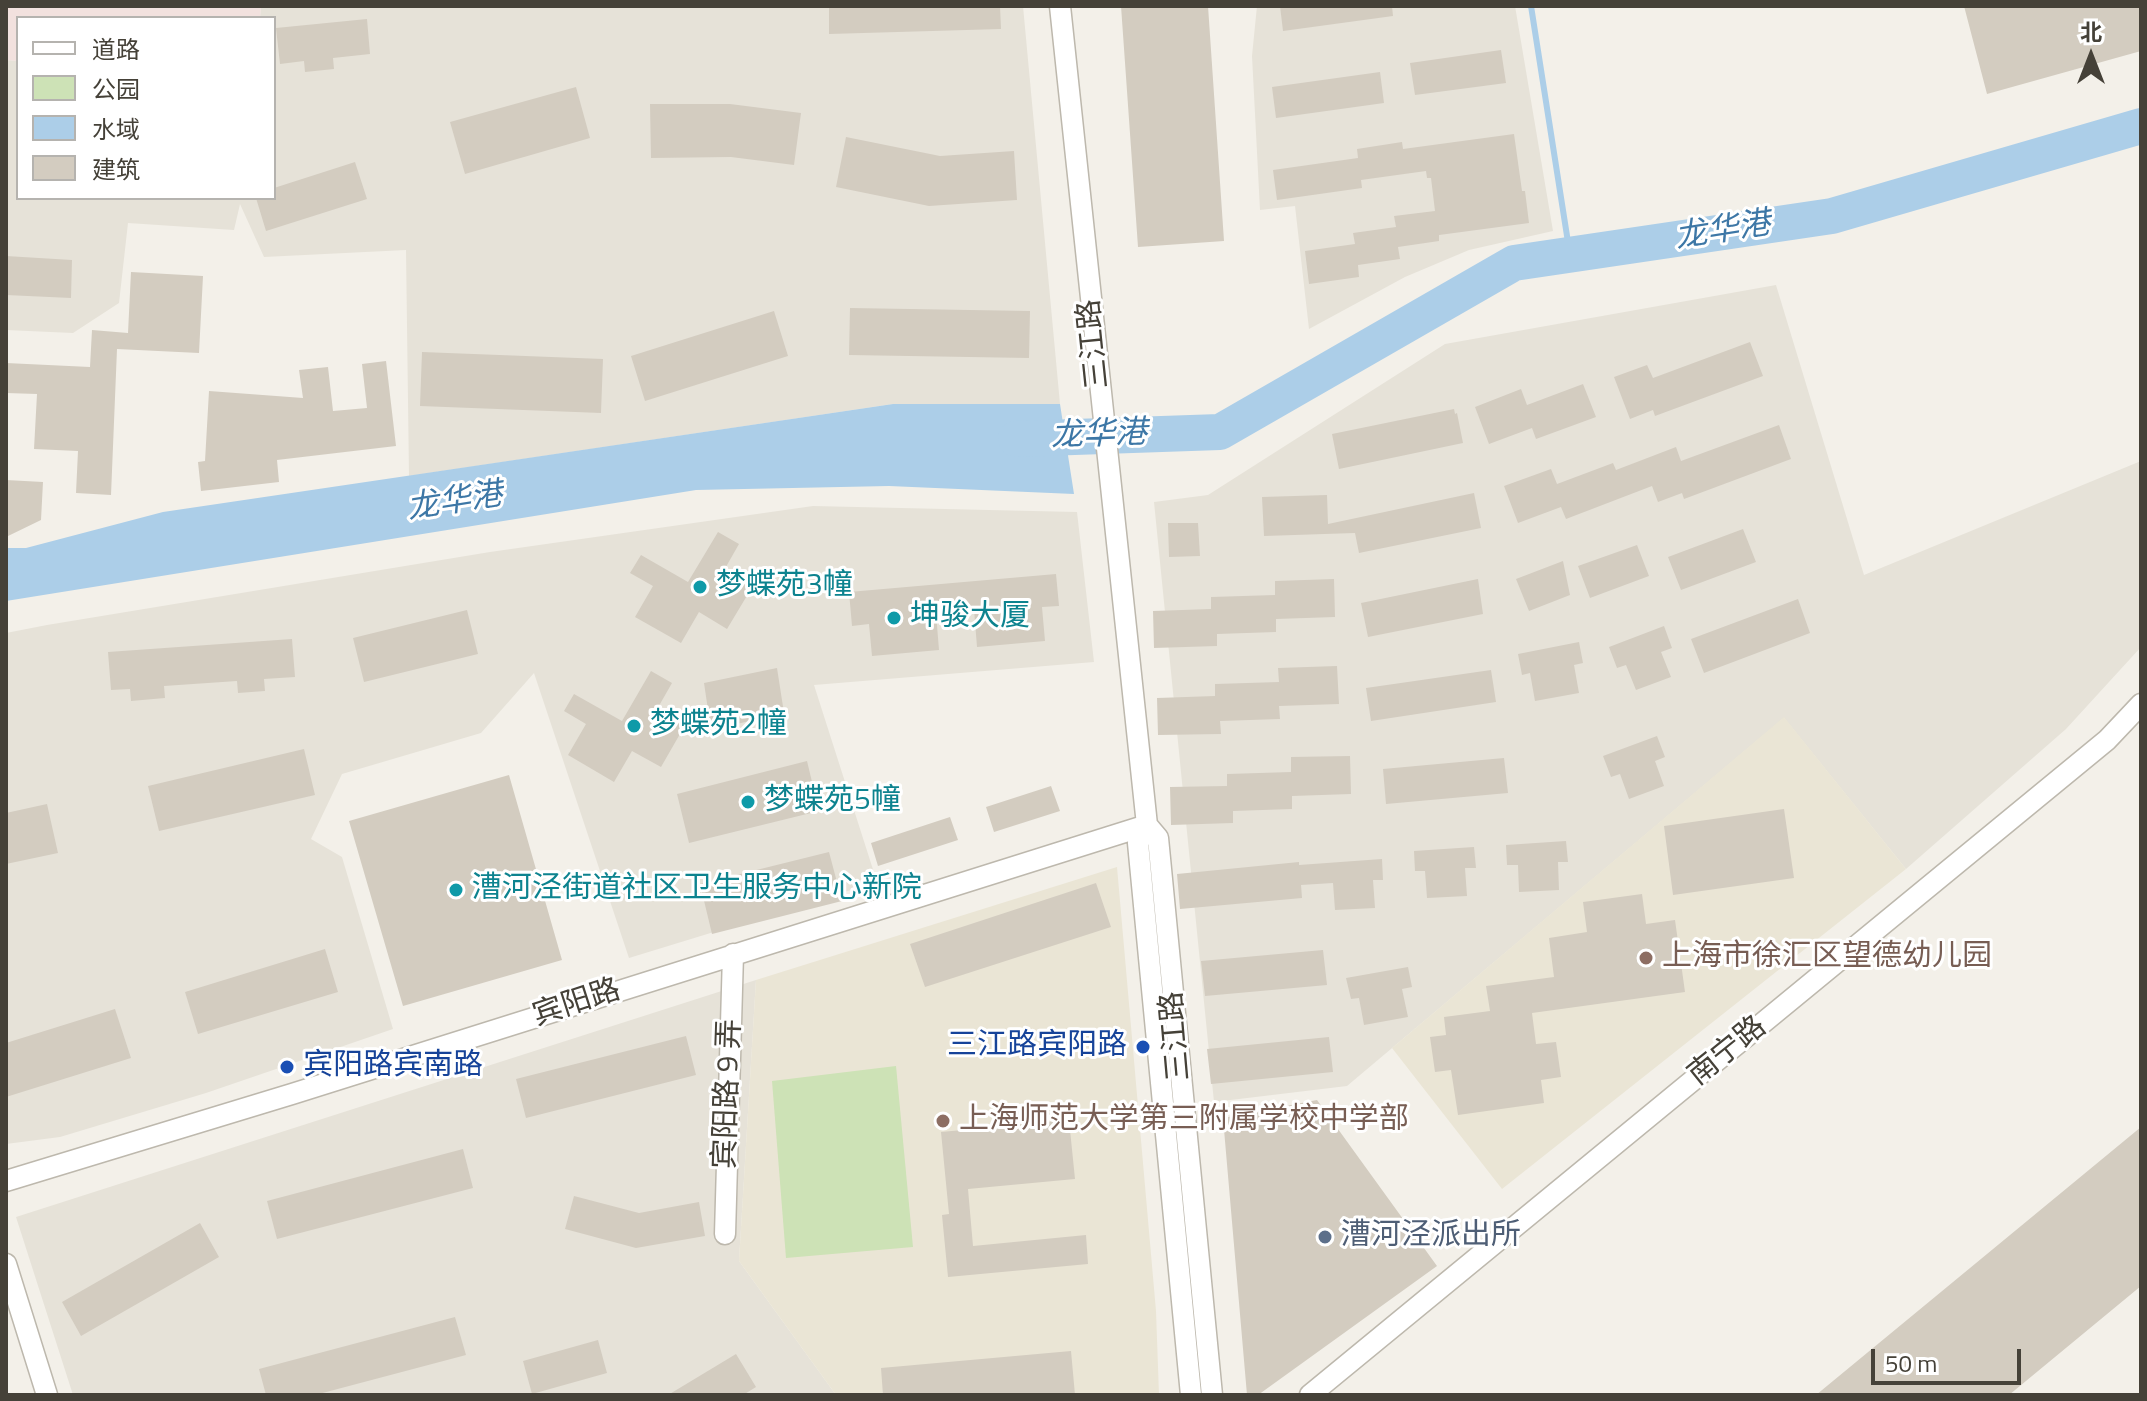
<!DOCTYPE html>
<meta charset="utf-8">
<style>
body{margin:0}
#map{position:relative;width:2147px;height:1401px;overflow:hidden;background:#f3f0e9;font-family:"Titillium Web","Noto Sans SC",sans-serif}
canvas{display:block}
.frame{position:absolute;inset:0;border:8px solid #454138;pointer-events:none}
.legend{position:absolute;left:16px;top:16px;width:260px;height:184px;box-sizing:border-box;background:#fff;border:2px solid #b5b3af;margin:0;padding:10px 14px;list-style:none;font-size:24px;color:#454138}
.legend li{display:flex;align-items:center;gap:16px;height:40px}
.legend b{width:40px;border:2px solid #b5b3af}
.north{position:absolute;left:2051px;top:16px;width:80px;height:80px;-webkit-text-stroke:6px #fff;paint-order:stroke;rotate:0deg;font-size:22px;font-weight:700;line-height:32px;text-align:center;color:#454138}
.north::after{content:'';display:block;margin:auto;width:28px;height:36px;background:#454138;clip-path:polygon(50% 0,100% 100%,50% 72%,0 100%)}
.scale{position:absolute;left:1871px;top:1349px;width:150px;height:36px;box-sizing:border-box;border:4px solid #454138;border-top:0;padding-left:10px;font-size:24px;line-height:28px;white-space:nowrap;color:#454138;-webkit-text-stroke:6px #fff;paint-order:stroke}
</style>
<div id="map">
<canvas width="2147" height="1401"></canvas>
<div class="frame"></div>
<ul class="legend">
<li><b style="height:10px;background:#fff"></b>道路</li>
<li><b style="height:22px;background:#cde2b6"></b>公园</li>
<li><b style="height:22px;background:#accee8"></b>水域</li>
<li><b style="height:22px;background:#d3ccc0"></b>建筑</li>
</ul>
<div class="north">北</div>
<div class="scale">50 m</div>
</div>
<script>
const g = document.querySelector('canvas').getContext('2d');
g.lineJoin = 'round';
function fillPath(path, color) { g.fillStyle = color; g.fill(path, 'evenodd'); }
const poly = rows => new Path2D(rows.map(r => 'M' + r).join(''));
function strokePath(path, color, width, dash) { g.strokeStyle = color; g.lineWidth = width; g.lineCap = dash ? 'butt' : 'round'; g.setLineDash(dash || []); g.stroke(path); }
function drawText(font, color, halo, rows, align = 'center') {
  g.font = font + ' "Titillium Web","Noto Sans SC",sans-serif'; g.lineWidth = 6; g.setLineDash([]); g.textBaseline = 'middle'; g.strokeStyle = halo; g.fillStyle = color; for (const [text, x, y, turn = 0] of rows) {
    g.save(); g.translate(x, y); g.rotate((+turn || 0) * Math.PI / 180); g.textAlign = isNaN(turn) ? turn : align; if (halo) g.strokeText(text, 0, 0); g.fillText(text, 0, 0); g.restore();
  }
}
fillPath(poly([
 [261,6,1023,6,1060,404,893,404,409,476,406,250,264,257,240,204,234,230,128,223,119,303,73,333,6,330,6,60,18,61,18,198,274,198,274,18,260,18],
 [1257,6,1515,6,1553,231,1469,250,1405,277,1309,329,1295,206,1260,210,1252,56],
 [1776,285,1864,575,2141,461,2141,647,2066,729,1906,869,1784,718,1347,1086,1214,1102,1154,502,1208,495,1445,344],
 [813,506,1077,512,1094,662,814,685,877,882,629,958,534,673,481,733,342,774,311,839,342,857,393,1029,206,1093,60,1137,6,1144,6,633,47,625,490,552],
 [756,980,739,1261,836,1395,73,1395,16,1217]
]), '#e6e2d8');
fillPath(poly([
 [1784,717,1906,869,1502,1189,1392,1048],
 [1117,867,1156,1311,1159,1395,836,1395,739,1261,756,980]
]), '#eae5d5');
fillPath(poly([
 [6,6,261,6,260,18,18,18,18,61,6,60]
]), '#f2e1de');
fillPath(poly([
 [896,1066,913,1247,786,1258,772,1081]
]), '#cde2b6');
fillPath(poly([
 [893,404,1060,404,1074,494,889,486,696,490,6,601,6,548,26,548,163,512]
]), '#accee8');
strokePath(poly([
 [1531,6,1570,255]
]), '#accee8', 6);
strokePath(poly([
 [1016,439,1220,432,1514,263,1832,216,2141,126]
]), '#accee8', 36);
fillPath(poly([
 [829,6,1000,6,1001,29,829,34],
 [1121,6,1208,6,1224,241,1138,247],
 [1280,6,1392,6,1393,16,1283,31],
 [1964,6,2141,6,2141,51,1987,94],
 [367,19,370,54,333,58,334,69,305,72,304,61,280,64,276,28],
 [1501,50,1506,83,1415,95,1410,63],
 [1380,72,1384,103,1276,118,1272,87],
 [576,87,590,138,465,174,450,122],
 [650,104,730,104,801,113,794,165,731,157,651,158],
 [1514,134,1522,191,1525,191,1529,223,1439,235,1439,241,1398,247,1400,259,1358,265,1359,277,1309,284,1305,251,1355,244,1353,233,1396,227,1394,216,1435,211,1431,178,1427,178,1426,171,1361,180,1362,188,1277,200,1273,170,1358,158,1357,149,1402,142,1403,149],
 [846,137,940,156,1014,151,1017,200,929,206,836,187],
 [355,162,367,199,266,231,256,198,274,198,274,188],
 [6,256,72,260,71,298,6,295],
 [131,272,203,276,199,353,117,349,111,495,76,493,78,451,34,449,37,394,6,393,6,363,90,367,92,330,128,333],
 [850,308,1030,311,1029,358,849,355],
 [774,311,788,356,645,401,631,356],
 [1750,342,1763,376,1655,416,1653,410,1630,419,1614,377,1647,365,1653,378],
 [422,352,603,359,601,413,420,406],
 [386,361,396,446,277,460,279,482,201,491,198,462,205,461,209,391,303,398,299,370,328,367,333,411,367,408,362,364],
 [1583,384,1596,417,1536,439,1532,428,1489,444,1475,407,1521,389,1527,405],
 [1454,409,1455,414,1457,413,1463,443,1339,469,1332,434],
 [1779,425,1791,459,1684,499,1682,493,1658,502,1652,486,1566,519,1561,507,1518,523,1504,486,1551,469,1557,484,1613,463,1616,470,1676,447,1681,461],
 [6,480,43,482,41,520,6,537],
 [1474,493,1481,528,1359,553,1355,533,1264,536,1262,497,1327,495,1328,524],
 [1168,523,1198,523,1200,556,1169,557],
 [1743,529,1756,562,1681,590,1668,557],
 [718,532,739,544,723,572,751,589,727,629,699,612,681,643,635,617,653,586,630,573,641,555,688,582],
 [1637,545,1649,576,1590,598,1578,566],
 [1563,561,1570,595,1529,611,1516,579],
 [1056,574,1059,606,1042,607,1045,641,977,647,974,609,936,613,939,650,872,656,869,624,852,626,849,592],
 [1334,579,1335,617,1276,619,1276,632,1217,634,1217,646,1154,648,1153,611,1211,609,1211,597,1275,595,1275,581],
 [1478,579,1483,614,1368,637,1361,603],
 [1798,599,1810,633,1704,673,1691,639],
 [467,610,478,654,364,682,353,638],
 [1664,626,1672,648,1661,652,1671,677,1636,690,1626,665,1617,668,1609,647],
 [292,639,295,677,264,679,265,691,238,693,237,681,164,686,165,698,131,701,130,689,111,690,108,652],
 [1579,642,1583,663,1574,665,1579,693,1535,701,1530,673,1522,675,1518,654],
 [1337,666,1339,704,1279,706,1280,719,1220,721,1221,734,1158,735,1157,698,1215,696,1215,684,1279,682,1278,668],
 [777,668,784,713,711,730,704,683],
 [1491,670,1496,702,1371,721,1366,688],
 [651,671,672,683,656,711,684,727,661,767,632,751,614,782,568,755,586,724,564,711,574,694,622,721],
 [1657,736,1665,757,1655,761,1664,786,1629,799,1620,774,1611,777,1603,756],
 [304,749,315,795,159,831,148,786],
 [1350,756,1351,794,1292,796,1292,809,1233,811,1233,823,1171,825,1170,787,1227,786,1227,774,1291,772,1291,757],
 [1504,758,1508,793,1386,804,1383,769],
 [807,761,819,811,689,843,677,794],
 [509,775,562,960,403,1006,349,821],
 [1051,786,1060,811,994,832,986,807],
 [47,804,58,853,6,864,6,813],
 [1784,809,1794,878,1673,895,1664,826],
 [950,817,958,840,878,866,871,843],
 [1566,841,1568,862,1558,862,1559,890,1519,892,1518,865,1507,865,1506,845],
 [1474,847,1476,868,1465,868,1467,896,1427,898,1425,871,1415,871,1414,851],
 [829,852,842,901,712,934,700,884],
 [1382,859,1383,880,1373,880,1375,908,1335,910,1333,883,1301,885,1302,898,1180,909,1177,874,1299,862,1299,865],
 [1096,883,1111,927,925,987,910,944],
 [1642,894,1646,924,1675,920,1685,992,1532,1013,1536,1044,1556,1042,1561,1077,1541,1080,1544,1103,1458,1115,1451,1070,1435,1072,1430,1037,1446,1035,1444,1017,1490,1011,1486,986,1554,977,1549,938,1587,932,1583,902],
 [325,949,338,992,198,1034,185,992],
 [1323,950,1327,985,1205,996,1201,961],
 [1408,967,1412,987,1402,989,1408,1017,1364,1025,1359,998,1351,999,1346,978],
 [115,1009,131,1058,6,1097,6,1043],
 [686,1036,696,1075,526,1118,516,1079],
 [1329,1037,1333,1072,1211,1084,1207,1049],
 [1317,1100,1437,1266,1258,1395,1247,1395,1223,1118],
 [1069,1120,1075,1179,968,1189,973,1246,1086,1235,1088,1264,948,1277,942,1215,949,1214,941,1132],
 [2141,1127,2141,1286,2009,1395,1816,1395],
 [463,1149,473,1188,277,1239,267,1201],
 [574,1196,639,1213,699,1202,705,1236,636,1248,565,1229],
 [200,1223,219,1257,81,1336,62,1302],
 [455,1317,466,1355,315,1395,266,1395,259,1369],
 [598,1340,607,1373,532,1394,523,1361],
 [1071,1351,1075,1395,883,1395,881,1368],
 [736,1354,756,1387,743,1395,668,1395]
]), '#d3ccc0');
const street = poly([
 [1060,6,1147,825,1138,843,1191,1395],
 [1147,825,1158,838,1212,1395],
 [6,1181,292,1094,1147,825],
 [725,1234,733,954],
 [6,1264,47,1395],
 [1310,1395,2107,740,2141,704]
]);
strokePath(street, '#bdb8ad', 23);
strokePath(street, '#fff', 20);
for (const [x, y, r, color] of [
 [700,587,8,"#0f9aa8"],
 [894,618,8,"#0f9aa8"],
 [634,726,8,"#0f9aa8"],
 [748,802,8,"#0f9aa8"],
 [456,890,8,"#0f9aa8"],
 [1646,958,8,"#8d6e63"],
 [1143,1047,8,"#1a4fb4"],
 [287,1067,8,"#1a4fb4"],
 [943,1121,8,"#8d6e63"],
 [1325,1237,8,"#5c6f8a"]
]) { const dot = new Path2D(); dot.arc(x, y, r, 0, 2 * Math.PI); g.fillStyle = color; g.fill(dot); strokePath(dot, '#fff', 3); }
drawText('30px', '#454138', '#fff', [
 ["三江路",1095,344,-96],
 ["宾阳路",577,1004,-18],
 ["三江路",1177,1036,-95],
 ["南宁路",1728,1052,-39],
 ["宾阳路 9 弄",729,1094,-88]
]);
drawText('30px', '#0d838f', '#fff', [
 ["梦蝶苑3幢",716,587],
 ["坤骏大厦",910,618],
 ["梦蝶苑2幢",650,726],
 ["梦蝶苑5幢",764,802],
 ["漕河泾街道社区卫生服务中心新院",472,890]
], 'left');
drawText('30px', '#785e54', '#fff', [
 ["上海市徐汇区望德幼儿园",1662,958],
 ["上海师范大学第三附属学校中学部",959,1121]
], 'left');
drawText('30px', '#164399', '#fff', [
 ["三江路宾阳路",1127,1047],
 ["宾阳路宾南路",303,1067,"left"]
], 'right');
drawText('30px', '#4e5e75', '#fff', [
 ["漕河泾派出所",1341,1237]
], 'left');
drawText('italic 32px', '#3d77a6', '#fff', [
 ["龙华港",1723,232,-9],
 ["龙华港",1099,436,-2],
 ["龙华港",455,503,-9]
]);
</script>
